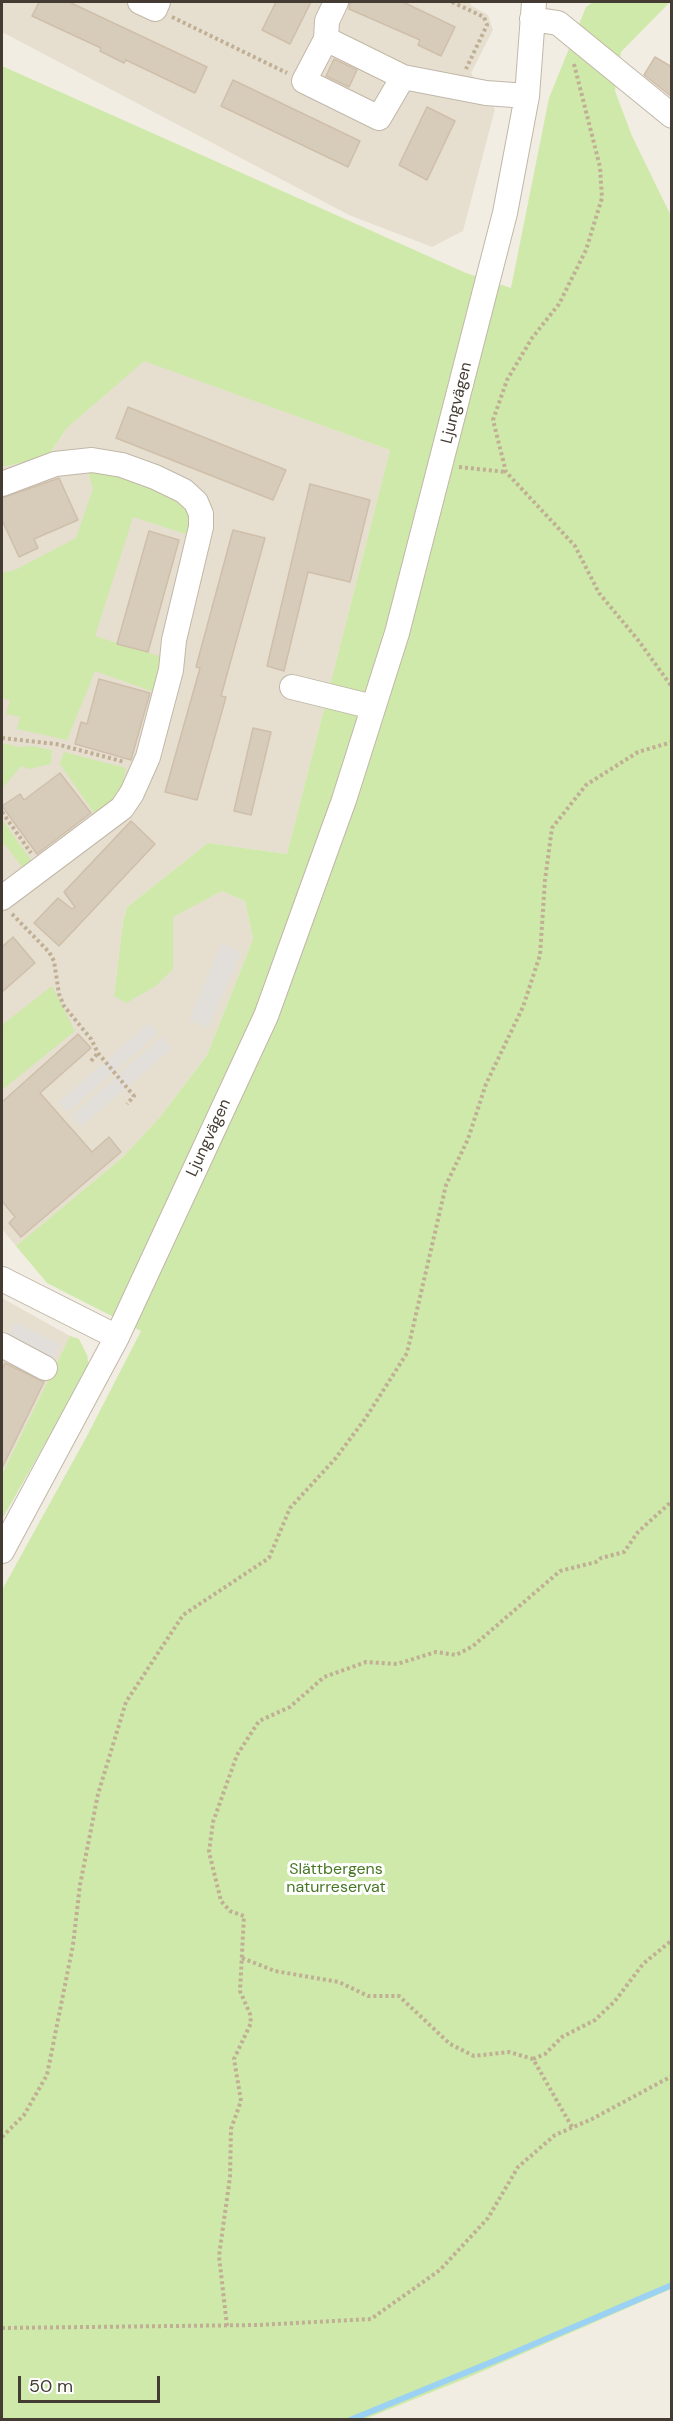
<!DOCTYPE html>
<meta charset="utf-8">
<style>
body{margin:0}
#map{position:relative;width:673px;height:2421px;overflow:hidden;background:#f2ede2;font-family:"DM Sans",sans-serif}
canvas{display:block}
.frame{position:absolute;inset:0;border:3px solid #443c33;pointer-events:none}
.scale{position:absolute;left:18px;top:2376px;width:142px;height:27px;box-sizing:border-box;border:3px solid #443c33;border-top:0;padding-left:8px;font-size:18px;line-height:21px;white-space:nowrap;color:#443c33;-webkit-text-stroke:4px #fff;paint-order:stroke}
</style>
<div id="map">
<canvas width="673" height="2421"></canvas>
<div class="frame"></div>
<div class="scale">50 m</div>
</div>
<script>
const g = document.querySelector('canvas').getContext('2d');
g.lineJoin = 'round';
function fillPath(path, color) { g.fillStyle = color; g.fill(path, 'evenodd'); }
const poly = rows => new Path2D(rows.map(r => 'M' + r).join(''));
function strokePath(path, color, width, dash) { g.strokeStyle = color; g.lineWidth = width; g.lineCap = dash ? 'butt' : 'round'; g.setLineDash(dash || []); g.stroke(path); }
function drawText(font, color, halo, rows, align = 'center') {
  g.font = font + ' "DM Sans",sans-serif'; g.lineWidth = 6; g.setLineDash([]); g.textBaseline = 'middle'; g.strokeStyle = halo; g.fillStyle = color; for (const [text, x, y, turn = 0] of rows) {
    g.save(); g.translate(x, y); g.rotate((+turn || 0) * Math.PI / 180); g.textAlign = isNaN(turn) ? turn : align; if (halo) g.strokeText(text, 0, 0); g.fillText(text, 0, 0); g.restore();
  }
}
fillPath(poly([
 [2,2,472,2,470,5,488,15,493,30,471,73,495,109,463,231,432,247,349,215,2,32],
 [143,360,390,450,287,854,208,843,127,907,123,922,114,996,173,969,172,917,222,891,245,901,253,939,207,1055,160,1117,123,1157,16,1246,2,1229,2,467,47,457,67,428],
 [2,1298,70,1336,2,1474]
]), '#e6dfd0');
fillPath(poly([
 [593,2,670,2,621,52,615,91,632,136,672,218,671,2289,467,2378,365,2419,2,2420,2,1590,87,1436,141,1331,47,1283,16,1246,123,1157,160,1117,207,1055,253,939,245,901,222,891,173,917,173,969,156,986,126,1003,114,996,123,922,127,907,208,843,287,854,390,450,144,361,67,428,47,457,2,467,2,66,466,273,511,288,549,98,586,7],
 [86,463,136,474,194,511,192,536,133,517,95,636,165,658,154,692,95,671,67,740,17,729,20,717,6,714,10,700,2,698,2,573,15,570,76,538,93,489],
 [2,743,19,747,32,746,52,750,51,764,29,769,21,766,2,789],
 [64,752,126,768,121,791,95,814,60,764],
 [2,819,33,863,24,870,8,848,2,843],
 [52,986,75,1031,2,1090,2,1025],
 [70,1336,79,1339,87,1355,89,1367,2,1519,2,1474]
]), '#cee9a9');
fillPath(poly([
 [222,943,241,952,208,1028,189,1020],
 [149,1023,158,1033,68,1112,59,1102],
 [162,1037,172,1048,81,1127,71,1116],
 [15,1322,60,1345,53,1359,8,1335]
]), '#e2dfdb');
strokePath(poly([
 [350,2420,499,2359,672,2285]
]), '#9bd2f3', 6);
const building = poly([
 [39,2,69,2,207,67,195,93,126,60,124,63,100,51,101,48,32,16,39,2],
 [276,2,311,2,290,44,262,30,276,2],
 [350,2,403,2,455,27,441,56,418,45,420,40,349,9,350,2],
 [655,57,672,67,672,97,644,75,655,57],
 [334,59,357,70,349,87,326,76,334,59],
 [233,80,360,141,348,167,221,106,233,80],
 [427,107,455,121,427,180,399,165,427,107],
 [128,407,286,470,273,500,116,438,128,407],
 [59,478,78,520,34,539,38,548,19,557,2,520,2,498,59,478],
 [310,484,370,500,350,582,308,572,284,671,267,666,310,484],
 [233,530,265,538,221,696,226,697,197,800,165,792,200,668,196,667,233,530],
 [149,531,179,540,148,652,117,644,149,531],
 [99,679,150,693,131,760,75,744,81,722,87,724,99,679],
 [253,728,271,732,251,815,234,811,253,728],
 [60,773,91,813,37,854,2,806,20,794,24,800,60,773],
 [131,821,155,844,59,946,34,923,58,898,72,909,75,907,64,892,131,821],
 [13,937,35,963,2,992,2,947,13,937],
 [78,1034,91,1048,40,1093,92,1152,109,1137,121,1152,21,1237,9,1223,15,1217,2,1201,2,1102,78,1034],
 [5,1363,44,1382,2,1468,2,1370,5,1363]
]);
fillPath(building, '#d7cbba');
strokePath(building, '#cfbfaa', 1.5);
const minor = poly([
 [140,2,155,9,158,2],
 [336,2,327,21,326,39,304,81,379,118,403,77],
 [532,19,558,23,672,116],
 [326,39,403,77,486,93,527,96],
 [2,484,55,464,92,460,122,465,155,477,184,491,196,502,201,514,201,527,174,640,171,670,148,757,132,793,122,808,2,898],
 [292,687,373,707],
 [2,1279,117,1337],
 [2,1345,45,1368],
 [2,1551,117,1337,266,1016,344,800,397,633,505,213,527,96,534,2]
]);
strokePath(minor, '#c1b7a8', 26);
strokePath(poly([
 [452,2,484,17,487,25,466,69],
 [172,17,287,73],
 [574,64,600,167,602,198,586,250,559,304,532,338,507,380,493,420,506,472,575,546,599,593,638,640,672,687],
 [459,467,506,472],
 [2,738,56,744,125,762],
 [2,812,31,853],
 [12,914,49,952,54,961,59,994,64,1006,91,1039,98,1053,134,1096,127,1104],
 [91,1061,98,1053],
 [242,1958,275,1971,339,1982,368,1996,399,1996,450,2044,474,2056,509,2052,533,2059,572,2127],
 [533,2059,545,2054,562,2037,595,2020,615,2001,643,1964,672,1940],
 [2,2137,24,2115,47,2075,73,1945,80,1885,98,1794,126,1702,183,1615,269,1558,290,1508,335,1459,365,1419,407,1353,446,1185,468,1139,486,1084,523,1007,540,955,545,880,552,828,586,785,638,752,672,742],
 [227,2326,219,2256,230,2177,231,2129,241,2101,234,2059,251,2023,250,2014,240,1991,244,1916,230,1911,221,1901,209,1852,213,1822,237,1755,259,1721,290,1707,324,1677,366,1662,397,1664,436,1652,456,1655,473,1646,560,1571,596,1562,601,1558,624,1552,638,1532,672,1501],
 [2,2328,258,2325,371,2319,440,2270,488,2218,518,2167,555,2135,592,2119,672,2076]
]), '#c0af95', 4, [3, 3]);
strokePath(minor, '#fff', 24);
drawText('16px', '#443c33', '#fff', [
 ["Ljungvägen",457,403,-76],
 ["Ljungvägen",209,1138,-65]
]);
drawText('16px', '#477724', '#fff', [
 ["Slättbergens",336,1870],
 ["naturreservat",336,1888]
]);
</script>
